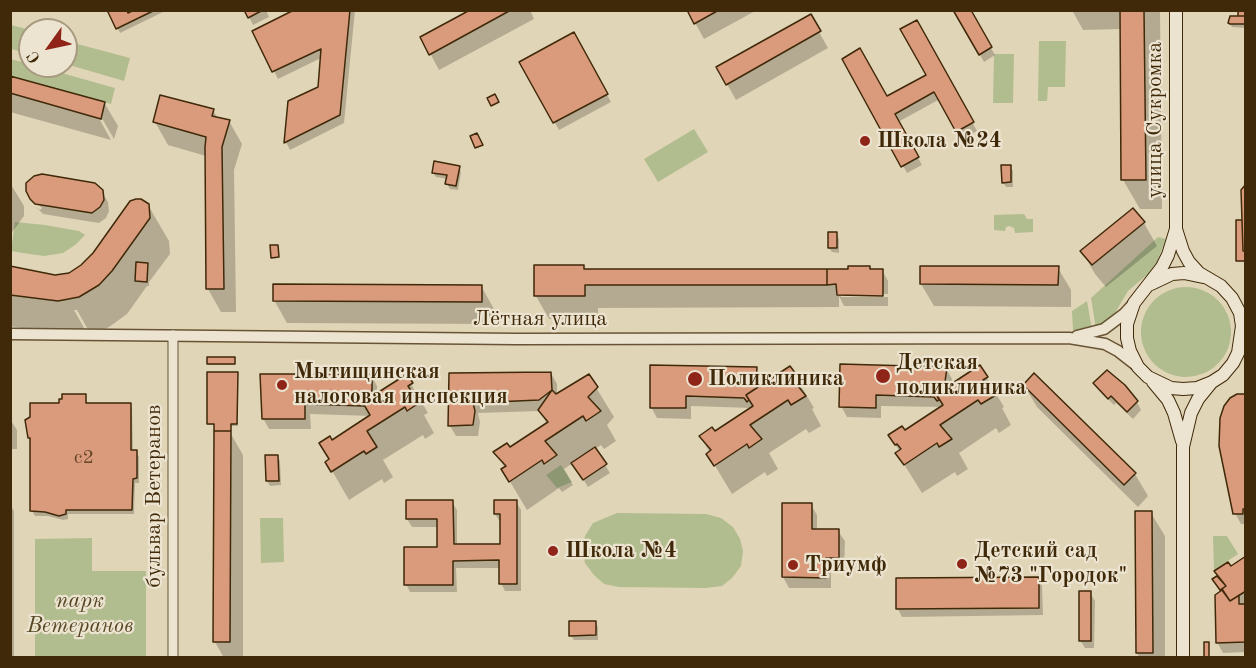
<!DOCTYPE html>
<meta charset="utf-8">
<style>
body{margin:0}
#map{position:relative;width:1256px;height:668px;overflow:hidden;background:#e1d5b7;font-family:"Old Standard TT",serif}
canvas{display:block}
.frame{position:absolute;inset:0;border:12px solid #3f2909;pointer-events:none}
.north{position:absolute;left:18px;top:18px;width:60px;height:60px;box-sizing:border-box;background:#ece4d0;border:2px solid #a79980;border-radius:50%;rotate:237deg;font-size:16px;font-weight:700;line-height:24px;text-align:center;color:#3f2909}
.north::after{content:'';display:block;margin:auto;width:21px;height:27px;background:#8f2418;clip-path:polygon(50% 0,100% 100%,50% 72%,0 100%)}
</style>
<div id="map">
<canvas width="1256" height="668"></canvas>
<div class="frame"></div>
<div class="north">С</div>
</div>
<script>
const g = document.querySelector('canvas').getContext('2d');
g.lineJoin = 'round';
function fillPath(path, color) { g.fillStyle = color; g.fill(path, 'evenodd'); }
const poly = rows => new Path2D(rows.map(r => 'M' + r).join(''));
function strokePath(path, color, width, dash) { g.strokeStyle = color; g.lineWidth = width; g.lineCap = dash ? 'butt' : 'round'; g.setLineDash(dash || []); g.stroke(path); }
function drawText(font, color, halo, rows, align = 'center') {
  g.font = font + ' "Old Standard TT",serif'; g.lineWidth = 4.5; g.setLineDash([]); g.textBaseline = 'middle'; g.strokeStyle = halo; g.fillStyle = color; for (const [text, x, y, turn = 0] of rows) {
    g.save(); g.translate(x, y); g.rotate((+turn || 0) * Math.PI / 180); g.textAlign = isNaN(turn) ? turn : align; if (halo) g.strokeText(text, 0, 0); g.fillText(text, 0, 0); g.restore();
  }
}
fillPath(poly([
 [11,25,30,30,30,54,11,49],
 [66,41,130,58,124,81,66,64],
 [1039,41,1066,41,1065,87,1048,87,1047,101,1038,101],
 [994,54,1014,54,1013,103,993,103],
 [10,59,30,64,30,66,37,66,115,88,111,104,11,76],
 [694,129,708,152,658,182,644,159],
 [1024,214,1027,219,1033,219,1033,232,1015,233,1014,228,1009,226,1006,227,1005,231,994,230,994,215],
 [15,222,45,225,79,231,85,235,75,245,63,253,44,256,23,253,11,251],
 [1158,237,1166,239,1154,269,1128,291,1112,318,1096,329,1091,298],
 '1141 332a45 45 0 1 1 90 0a45 45 0 1 1-90 0Z',
 [1087,301,1092,330,1073,330,1072,311],
 [561,465,572,482,557,488,546,475],
 [617,513,706,514,721,518,733,527,740,539,743,551,741,566,732,578,722,586,706,588,619,587,604,584,594,575,585,563,582,549,585,536,593,523],
 [260,518,283,518,284,562,261,563],
 [1213,536,1227,536,1238,554,1214,570],
 [92,538,92,571,146,571,146,657,35,657,35,539]
]), '#b1bd8f');
fillPath(poly([
 [109,10,128,15,138,10,167,10,120,33],
 [246,10,266,10,269,17,253,25],
 [297,10,355,10,344,123,290,150,286,142,289,102,319,88,321,58,278,79,254,31],
 [473,10,530,10,534,19,439,70,422,38],
 [688,10,757,10,704,39],
 [955,10,969,10,995,55,984,62],
 [1072,10,1160,10,1162,209,1140,209,1123,180,1121,29,1083,30],
 [1246,10,1246,28,1232,27,1229,23,1240,18],
 [810,16,828,48,736,100,718,68],
 [917,22,977,131,962,139,940,99,898,122,922,165,907,173,844,59,886,98,928,76],
 [573,34,611,102,559,130,522,63],
 [10,77,105,104,118,126,114,139,103,120,100,120,111,140,10,112],
 [213,110,218,119,229,121,242,144,234,170,236,312,221,312,208,289,206,156,168,145,155,122],
 [1010,166,1013,171,1013,187,1006,187,1003,182],
 [459,167,461,172,458,190,450,189,447,184,448,179,436,177,433,173],
 [10,183,24,206,24,216,10,235],
 [101,191,108,202,109,211,106,218,99,223,43,214,35,206,40,210,42,208,31,198],
 [148,205,169,241,170,254,149,282,149,286,147,286,127,314,109,327,91,335,77,310,74,310,88,335,67,336,10,326,10,269,55,276,69,275,82,267],
 [1133,210,1144,223,1157,246,1106,287,1095,274,1082,251],
 [837,234,839,239,839,253,832,252,829,248],
 [583,267,585,271,849,270,870,267,871,270,882,270,888,281,888,294,841,294,841,297,888,297,888,306,844,306,839,296,839,307,598,308,598,318,549,319,536,296],
 [1058,268,1071,290,1071,307,934,306,921,284],
 [481,286,494,309,494,324,287,323,274,300],
 [234,359,235,365,209,365,208,363],
 [980,367,1004,407,1002,408,1011,425,999,433,996,428,959,453,968,469,957,476,955,472,922,493,897,453,900,452,890,436,904,432,942,407,881,406,881,418,847,417,841,406,946,368,952,379,951,386],
 [756,369,763,379,762,386,797,379,814,408,812,409,821,426,809,433,806,429,769,453,778,469,767,476,765,472,732,494,708,454,710,453,701,437,715,433,752,408,691,406,691,419,657,418,651,407],
 [551,373,557,384,557,395,589,376,614,417,607,425,616,441,604,449,601,445,595,449,610,473,588,487,573,463,564,469,573,485,562,492,559,488,527,510,503,470,505,468,495,452,510,449,547,424,540,411,478,413,480,422,478,436,456,436,450,426,450,374],
 [371,375,377,386,377,395,411,384,428,413,424,415,434,433,425,439,423,435,383,460,393,477,384,483,382,479,349,500,327,462,330,460,332,442,372,416,310,414,311,429,269,429,263,418],
 [238,376,238,426,231,426,231,434,243,455,243,658,224,658,215,642,215,425,209,425,208,423],
 [1095,384,1137,402,1141,410,1133,419,1116,403,1114,405,1100,391],
 [1024,385,1135,474,1148,496,1138,507,1037,407],
 [85,395,88,404,130,404,132,409,133,452,136,452,139,457,139,483,135,483,134,514,68,514,68,519,63,520,48,516,35,516,32,511,32,442,29,437,60,404],
 [1246,396,1246,524,1241,524,1235,513],
 [10,419,17,430,17,449,10,449],
 [277,456,280,461,281,485,270,486,267,481],
 [452,502,457,510,457,545,502,545,502,522,500,522,495,514,495,502,516,502,521,510,521,591,505,591,501,583,501,568,456,568,457,592,410,592,406,584,439,548,439,527,412,527,407,519],
 [10,504,14,511,14,658,10,658],
 [811,505,817,515,817,530,838,531,845,541,844,568,831,568,831,588,789,588,783,577],
 [1151,513,1165,536,1165,658,1140,658,1137,653],
 [1246,558,1246,652,1223,653,1217,642,1216,595,1223,591,1214,580],
 [1038,578,1042,586,1043,615,902,617,898,609],
 [1090,593,1095,601,1094,648,1085,648,1080,640],
 [595,622,598,627,598,640,574,640,571,636]
]), '#0003');
const building = poly([
 [107,10,127,10,128,13,134,10,155,10,116,29,107,10],
 [244,10,263,10,248,18,244,10],
 [294,10,350,10,340,115,284,143,288,101,318,87,321,49,272,72,252,31,294,10],
 [470,10,511,10,429,55,420,37,470,10],
 [687,10,719,10,694,24,687,10],
 [953,10,971,10,992,47,979,55,953,10],
 [1120,10,1144,10,1146,180,1121,180,1120,10],
 [1238,10,1246,10,1246,16,1238,16,1238,10],
 [811,14,821,31,726,85,716,67,811,14],
 [1230,16,1246,16,1246,24,1230,24,1228,23,1230,16],
 [917,20,974,122,956,132,934,92,895,114,919,157,901,167,842,59,860,48,887,96,926,75,900,29,917,20],
 [574,32,608,94,553,123,519,62,574,32],
 [10,76,105,102,101,119,10,93,10,76],
 [495,94,499,102,491,106,487,98,495,94],
 [160,95,214,109,212,116,230,120,222,147,224,289,206,289,205,147,206,137,153,122,160,95],
 [477,133,483,145,475,148,470,136,477,133],
 [434,161,460,166,456,186,445,184,447,175,432,173,434,161],
 [1001,165,1011,165,1011,182,1002,183,1001,165],
 [42,174,95,183,103,190,104,200,100,207,92,213,35,204,30,199,26,191,26,183,34,176,42,174],
 [1246,184,1246,251,1243,251,1241,190,1246,184],
 [136,199,141,199,149,204,150,218,112,271,99,285,79,297,58,301,10,295,10,266,55,275,69,273,81,265,93,253,130,201,136,199],
 [1133,208,1145,222,1092,265,1080,251,1133,208],
 [1236,220,1242,220,1243,251,1246,251,1246,261,1236,261,1236,220],
 [828,232,837,232,837,248,828,248,828,232],
 [270,245,278,245,279,257,271,258,270,245],
 [136,262,148,263,147,282,135,281,136,262],
 [534,265,584,265,584,269,827,269,827,285,585,285,585,296,534,296,534,265],
 [848,266,870,266,870,269,883,269,883,296,837,295,836,284,827,285,827,269,848,269,848,266],
 [920,266,1059,266,1058,285,920,284,920,266],
 [273,284,482,285,482,302,273,301,273,284],
 [207,357,235,357,235,364,207,364,207,357],
 [840,364,947,367,945,382,948,386,936,394,939,400,937,401,934,397,876,395,876,408,839,407,840,364],
 [650,365,757,367,756,383,758,387,746,395,749,400,747,402,744,398,686,396,686,408,650,408,650,365],
 [980,365,988,377,983,380,996,395,981,404,978,400,940,425,952,439,939,447,937,443,904,465,895,453,901,449,897,444,895,445,888,435,902,426,905,430,943,405,936,394,980,365],
 [790,366,799,378,794,381,806,396,791,405,788,400,750,425,762,439,749,448,747,444,714,466,706,454,711,450,699,436,712,427,715,431,753,406,746,395,790,366],
 [1107,370,1125,385,1138,401,1127,412,1111,396,1108,399,1093,383,1107,370],
 [207,372,238,372,237,424,231,424,231,431,214,431,214,424,207,424,207,372],
 [551,372,552,390,539,400,473,403,475,411,473,425,448,426,449,373,551,372],
 [1034,373,1136,473,1124,485,1023,385,1034,373],
 [260,374,372,374,372,391,360,398,364,406,305,404,305,419,262,419,260,374],
 [407,374,413,383,408,386,419,403,407,411,405,407,367,431,377,447,366,454,364,451,331,472,325,462,329,459,319,443,330,436,332,440,370,415,360,398,372,391,374,395,407,374],
 [589,374,598,387,588,397,601,411,586,421,583,416,545,441,557,455,544,464,542,460,509,482,501,469,506,466,493,452,507,443,510,447,548,422,538,410,552,390,556,394,589,374],
 [62,394,86,394,86,403,131,403,131,450,137,450,137,478,133,479,132,510,66,510,66,514,59,516,45,512,30,511,30,438,28,438,25,420,30,417,30,403,59,403,59,399,62,399,62,394],
 [1237,394,1246,394,1246,509,1243,509,1243,514,1233,514,1219,446,1220,418,1224,406,1230,398,1237,394],
 [214,431,231,431,230,642,213,642,214,431],
 [595,447,607,464,583,480,571,463,595,447],
 [265,455,278,455,279,481,266,481,265,455],
 [406,500,453,500,454,544,500,544,500,514,494,514,494,500,517,500,517,584,499,584,499,560,453,561,453,585,404,585,404,547,437,547,437,519,406,519,406,500],
 [782,503,812,503,812,529,839,529,839,558,826,558,826,578,782,577,782,503],
 [1135,511,1152,511,1153,653,1136,653,1135,511],
 [1246,556,1246,591,1230,601,1222,589,1226,586,1214,571,1228,562,1231,566,1246,556],
 [1217,576,1226,586,1220,590,1212,579,1217,576],
 [1039,577,1039,608,896,609,896,578,1039,577],
 [1222,590,1230,601,1239,595,1239,604,1246,604,1246,642,1216,643,1215,595,1222,590],
 [1079,591,1091,591,1091,641,1079,641,1079,591],
 [569,621,596,621,596,635,569,636,569,621],
 [1204,642,1209,642,1209,658,1204,658,1204,642]
]);
fillPath(building, '#d99b7c');
strokePath(building, '#3f2909', 1.5);
const minor = poly([
 [173,335,173,658]
]);
const tertiary = poly([
 [10,334,517,339,1069,338,1105,344,1118,351,1136,365],
 [1077,336,1104,329,1124,314,1134,303]
]);
const secondary = poly([
 [1176,229,1183,251,1189,262,1199,273,1221,286,1232,298,1240,313,1242,326,1238,353,1233,363,1223,375,1212,382,1197,388,1183,389,1171,388,1148,377,1138,367,1130,351,1127,338,1127,324,1134,303,1162,267,1168,255,1176,229,1176,10],
 [1151,284,1172,274,1184,273,1203,277],
 [1153,382,1168,400,1174,413,1182,441],
 [1183,658,1183,447,1191,413,1198,399,1211,383]
]);
strokePath(minor, '#685434', 11);
strokePath(tertiary, '#685434', 13);
strokePath(secondary, '#3f2909', 14);
strokePath(minor, '#ece4d0', 9);
strokePath(tertiary, '#ece4d0', 10);
strokePath(secondary, '#ece4d0', 12);
for (const [x, y, r, color] of [
 [865,141,6,"#8f2418"],
 [883,376,8,"#8f2418"],
 [695,379,8,"#8f2418"],
 [282,385,6,"#8f2418"],
 [553,551,6,"#8f2418"],
 [962,564,6,"#8f2418"],
 [793,565,6,"#8f2418"]
]) { const dot = new Path2D(); dot.arc(x, y, r, 0, 2 * Math.PI); g.fillStyle = color; g.fill(dot); strokePath(dot, '#ece4d0', 2); }
drawText('20px', '#664626', null, [
 ["с2",84,458]
]);
drawText('22px', '#3f2909', '#ece4d0', [
 ["улица Сукромка",1155,120,-90],
 ["Лётная улица",540,319],
 ["бульвар Ветеранов",154,496,-90]
]);
drawText('bold 22px', '#3f2909', '#ece4d0', [
 ["Школа №24",877,141],
 ["Детская",896,363],
 ["поликлиника",896,388],
 ["Мытищинская",294,372],
 ["налоговая инспекция",294,397],
 ["Поликлиника",708,379],
 ["Школа №4",565,551],
 ["Детский сад",974,551],
 ["№73 \"Городок\"",974,576],
 ["Триумф",805,565]
], 'left');
drawText('italic 22px', '#564724', '#ece4d0', [
 ["парк",80,601],
 ["Ветеранов",80,626]
]);
</script>
